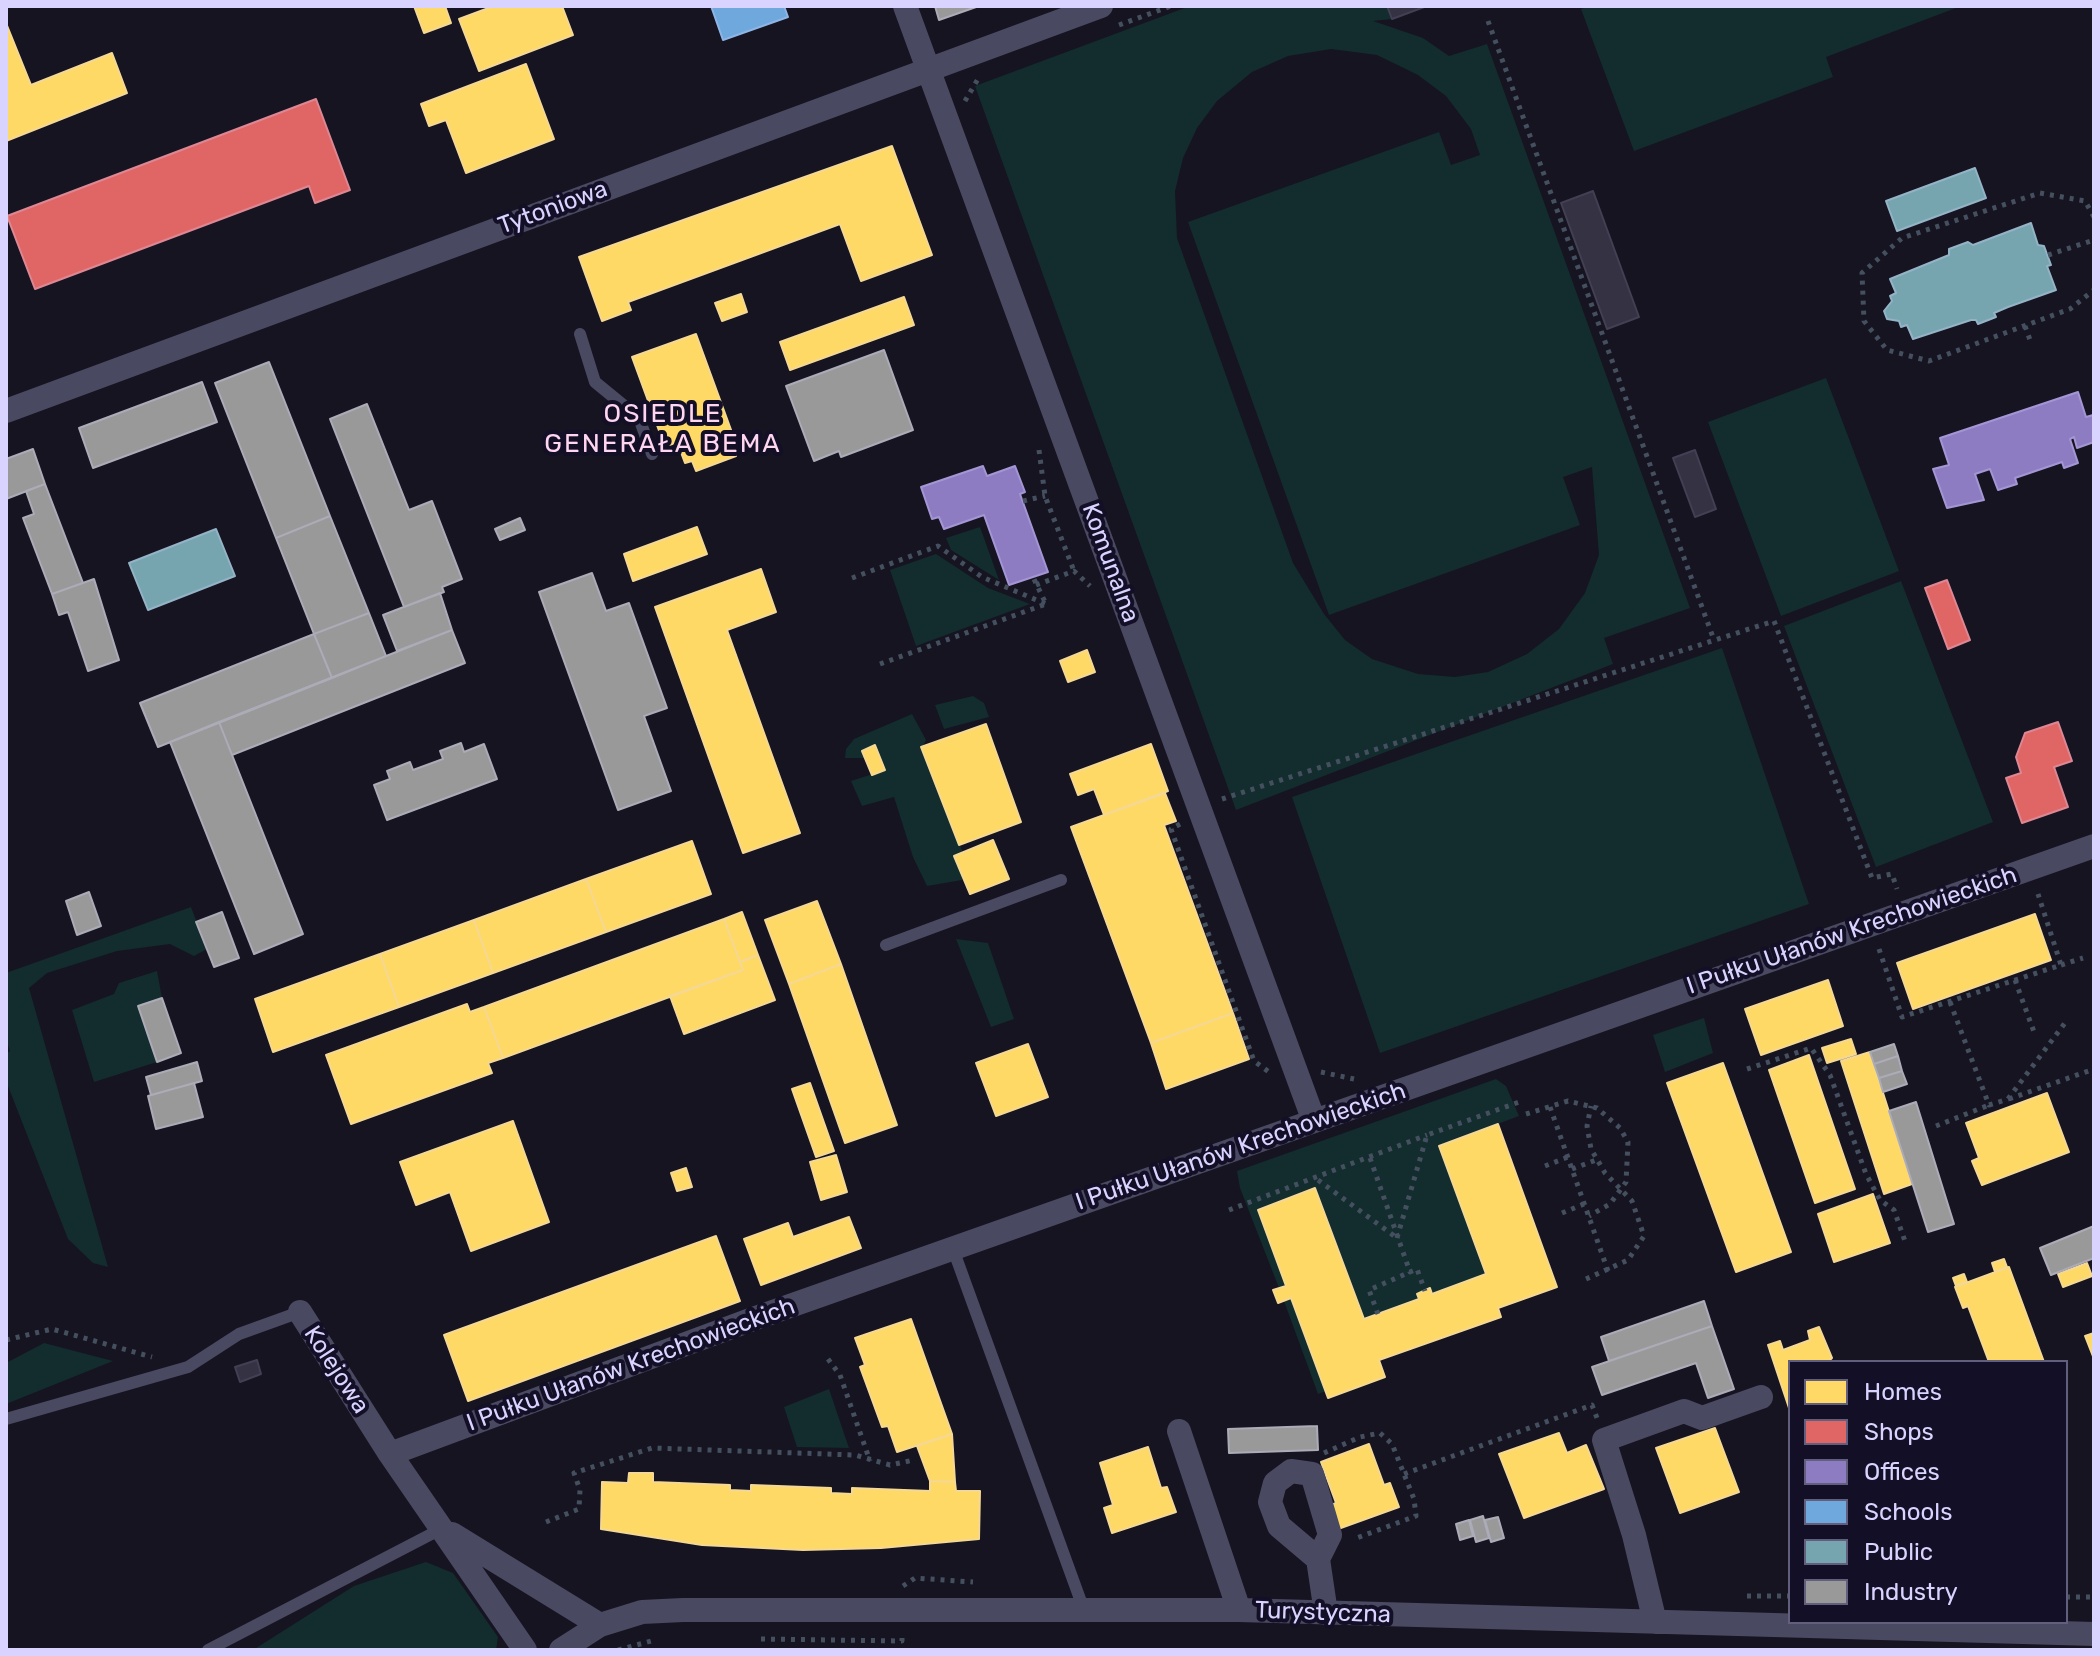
<!DOCTYPE html>
<meta charset="utf-8">
<style>
body{margin:0}
#map{position:relative;width:2100px;height:1656px;overflow:hidden;background:#161421;font-family:Rubik,sans-serif}
canvas{display:block}
.frame{position:absolute;inset:0;border:8px solid #d9d4ff;pointer-events:none}
.legend{position:absolute;left:1788px;top:1360px;width:280px;height:264px;box-sizing:border-box;background:#130f26;border:2px solid #625e7d;margin:0;padding:10px 14px;list-style:none;font-size:24px;color:#d9d4ff}
.legend li{display:flex;align-items:center;gap:16px;height:40px}
.legend b{width:40px;border:2px solid #625e7d}
</style>
<div id="map">
<canvas width="2100" height="1656"></canvas>
<div class="frame"></div>
<ul class="legend">
<li><b style="height:22px;background:#ffd966"></b>Homes</li>
<li><b style="height:22px;background:#e06666"></b>Shops</li>
<li><b style="height:22px;background:#8e7cc3"></b>Offices</li>
<li><b style="height:22px;background:#6fa8dc"></b>Schools</li>
<li><b style="height:22px;background:#76a5af"></b>Public</li>
<li><b style="height:22px;background:#999"></b>Industry</li>
</ul>
</div>
<script>
const g = document.querySelector('canvas').getContext('2d');
g.lineJoin = 'round';
function fillPath(path, color) { g.fillStyle = color; g.fill(path, 'evenodd'); }
const poly = rows => new Path2D(rows.map(r => 'M' + r).join(''));
function strokePath(path, color, width, dash) { g.strokeStyle = color; g.lineWidth = width; g.lineCap = dash ? 'butt' : 'round'; g.setLineDash(dash || []); g.stroke(path); }
function drawText(font, color, halo, rows, align = 'center') {
  g.font = font + ' Rubik,sans-serif'; g.lineWidth = 8; g.setLineDash([]); g.textBaseline = 'middle'; g.strokeStyle = halo; g.fillStyle = color; for (const [text, x, y, turn = 0] of rows) {
    g.save(); g.translate(x, y); g.rotate((+turn || 0) * Math.PI / 180); g.textAlign = isNaN(turn) ? turn : align; if (halo) g.strokeText(text, 0, 0); g.fillText(text, 0, 0); g.restore();
  }
}
fillPath(poly([
 [1190,6,1387,6,1392,19,1373,21,1423,38,1449,56,1487,44,1690,608,1604,638,1613,664,1236,810,975,86],
 [1331,49,1377,55,1418,75,1446,96,1471,129,1480,155,1451,165,1439,132,1188,222,1329,615,1580,525,1563,477,1592,467,1599,555,1585,593,1559,629,1527,654,1488,672,1455,677,1418,674,1372,659,1345,640,1324,614,1293,563,1177,238,1175,191,1183,158,1197,128,1217,101,1252,72,1288,56],
 [1589,6,1955,6,1956,8,1826,57,1833,77,1634,151,1581,9],
 [1826,378,1899,571,1781,616,1708,422],
 [980,527,999,580,951,550,946,538],
 [936,554,988,588,1030,604,916,646,890,570],
 [1901,581,1993,822,1876,867,1784,626],
 [1722,648,1809,904,1380,1053,1292,797],
 [973,696,984,703,989,717,944,729,935,705],
 [912,714,926,740,922,748,963,853,962,880,927,886,913,857,894,797,862,806,851,781,885,770,875,746,862,751,865,758,845,758,846,749,854,739],
 [191,907,207,949,194,956,170,944,117,951,47,973,29,988,108,1267,93,1263,68,1239,6,1081,6,1054,10,1051,6,1039,6,973],
 [956,939,988,943,1014,1019,991,1027],
 [157,971,162,998,138,1006,157,1062,94,1082,72,1010,114,994,119,983],
 [1704,1018,1713,1053,1665,1072,1653,1035],
 [1496,1079,1506,1086,1519,1116,1439,1146,1486,1274,1432,1294,1430,1289,1417,1294,1419,1299,1364,1319,1315,1189,1258,1210,1286,1286,1279,1288,1240,1188,1237,1171],
 [1291,1298,1326,1391,1318,1394,1284,1301],
 [44,1343,113,1361,6,1404,6,1363],
 [829,1389,849,1448,797,1447,784,1407],
 [426,1562,453,1573,498,1637,496,1650,253,1650,354,1586]
]), '#132c2d');
const homes = poly([
 [414,6,445,6,451,23,424,33,414,6],
 [494,6,562,6,573,35,479,71,459,19,494,6],
 [6,23,31,85,112,53,127,93,6,141,6,23],
 [526,64,554,139,466,173,446,120,429,126,421,104,526,64],
 [892,146,932,255,861,281,840,224,628,302,631,310,602,321,579,257,892,146],
 [741,294,747,312,722,321,715,303,741,294],
 [904,297,914,325,790,370,780,342,904,297],
 [696,334,734,438,730,439,736,456,696,471,692,461,685,463,677,442,665,447,632,357,696,334],
 [697,527,707,554,633,581,624,554,697,527],
 [761,569,776,612,727,630,800,833,743,853,655,607,761,569],
 [1087,650,1095,672,1068,682,1060,661,1087,650],
 [986,724,1021,822,959,845,921,747,986,724],
 [1151,744,1168,791,1104,815,1094,789,1078,795,1070,774,1151,744],
 [875,745,885,770,872,775,862,751,875,745],
 [1165,793,1176,821,1164,825,1233,1013,1151,1043,1071,827,1165,793],
 [993,840,1009,879,970,894,954,856,993,840],
 [692,841,711,894,606,932,586,879,692,841],
 [586,879,606,932,493,973,474,920,586,879],
 [817,901,841,964,789,984,765,920,817,901],
 [742,912,758,955,740,962,724,919,742,912],
 [2035,914,2051,960,1913,1009,1897,963,2035,914],
 [724,919,743,970,503,1058,484,1007,724,919],
 [474,920,493,973,399,1007,380,954,474,920],
 [380,954,399,1007,273,1052,255,999,380,954],
 [758,955,775,1000,684,1034,670,996,743,970,740,962,758,955],
 [841,964,897,1125,845,1143,789,984,841,964],
 [1828,980,1843,1026,1761,1055,1745,1009,1828,980],
 [467,1004,470,1012,484,1007,503,1058,488,1063,492,1073,351,1124,326,1055,467,1004],
 [1233,1013,1249,1059,1166,1089,1151,1043,1233,1013],
 [1851,1039,1856,1054,1827,1063,1822,1048,1851,1039],
 [1028,1044,1048,1097,996,1116,976,1063,1028,1044],
 [1870,1052,1912,1184,1884,1194,1841,1061,1870,1052],
 [1809,1055,1855,1189,1815,1203,1769,1070,1809,1055],
 [1723,1063,1791,1252,1736,1272,1667,1083,1723,1063],
 [810,1083,834,1151,816,1157,792,1089,810,1083],
 [2047,1093,2069,1152,1982,1185,1972,1161,1979,1158,1966,1123,2047,1093],
 [513,1121,549,1222,471,1251,450,1192,416,1205,400,1162,513,1121],
 [1498,1124,1557,1287,1498,1308,1501,1317,1379,1360,1385,1377,1328,1398,1291,1298,1278,1303,1273,1290,1286,1286,1258,1210,1315,1188,1364,1319,1419,1299,1417,1294,1430,1288,1432,1294,1486,1274,1439,1146,1498,1124],
 [836,1155,847,1192,821,1200,810,1162,836,1155],
 [686,1168,692,1187,677,1191,671,1173,686,1168],
 [1873,1194,1890,1243,1834,1262,1818,1214,1873,1194],
 [849,1217,861,1248,761,1285,744,1239,788,1223,793,1237,849,1217],
 [716,1236,740,1301,468,1401,444,1335,716,1236],
 [2004,1259,2007,1267,1995,1272,1992,1263,2004,1259],
 [2087,1263,2092,1276,2063,1287,2058,1274,2087,1263],
 [2009,1267,2044,1362,1989,1362,1968,1306,1963,1308,1955,1287,2009,1267],
 [1964,1274,1967,1282,1956,1286,1953,1278,1964,1274],
 [911,1319,952,1434,897,1452,888,1426,882,1427,860,1367,865,1365,855,1338,911,1319],
 [1819,1327,1832,1358,1828,1362,1790,1362,1790,1411,1768,1345,1780,1341,1783,1350,1810,1340,1808,1331,1819,1327],
 [2094,1333,2094,1359,2085,1336,2094,1333],
 [1715,1428,1739,1492,1680,1513,1656,1448,1715,1428],
 [1559,1433,1567,1453,1586,1445,1604,1489,1524,1518,1499,1454,1559,1433],
 [952,1434,955,1482,930,1481,917,1446,952,1434],
 [1369,1444,1384,1485,1390,1483,1399,1507,1338,1529,1329,1506,1336,1503,1321,1462,1369,1444],
 [1148,1447,1161,1488,1167,1487,1176,1512,1112,1533,1104,1508,1113,1505,1100,1463,1148,1447],
 [629,1473,653,1473,653,1482,730,1485,730,1490,751,1491,751,1485,831,1488,831,1493,852,1494,852,1488,930,1491,930,1481,955,1482,956,1491,980,1491,979,1539,881,1548,803,1550,702,1545,601,1529,602,1482,628,1483,629,1473]
]);
fillPath(homes, '#ffd966');
strokePath(homes, '#f4d894', 2);
const shops = poly([
 [316,99,350,190,315,203,309,186,35,289,7,216,316,99],
 [1947,580,1970,640,1948,649,1925,588,1947,580],
 [2058,722,2072,761,2054,767,2068,807,2022,823,2006,778,2021,773,2016,757,2025,733,2058,722]
]);
fillPath(shops, '#e06666');
strokePath(shops, '#de8794', 2);
const offices = poly([
 [2078,392,2086,417,2093,415,2094,419,2094,442,2077,448,2074,437,2070,439,2078,463,2064,468,2062,462,2015,478,2017,484,1998,490,1990,469,1975,474,1984,500,1947,508,1933,469,1949,465,1940,438,2078,392],
 [983,466,987,476,1015,466,1025,492,1020,494,1048,572,1009,585,984,515,944,529,939,517,932,519,921,487,983,466]
]);
fillPath(offices, '#8e7cc3');
strokePath(offices, '#a496d5', 2);
const schools = poly([
 [711,6,784,6,788,17,723,40,711,6]
]);
fillPath(schools, '#6fa8dc');
strokePath(schools, '#8fb5e6', 2);
const public = poly([
 [1975,168,1986,198,1897,231,1886,201,1975,168],
 [2031,223,2038,245,2044,246,2051,265,2047,266,2056,290,2008,307,1994,313,1996,317,1978,324,1976,320,1971,320,1913,339,1907,325,1901,327,1899,321,1887,319,1884,311,1892,301,1890,296,1896,293,1890,279,1949,255,1949,249,1968,242,1973,245,2031,223],
 [216,529,235,576,148,610,129,563,216,529]
]);
fillPath(public, '#76a5af');
strokePath(public, '#94b3c7', 2);
const industry = poly([
 [935,6,979,6,939,20,935,6],
 [884,350,913,430,841,457,839,451,814,461,786,386,884,350],
 [269,362,330,516,276,538,215,383,269,362],
 [202,382,217,422,93,468,79,428,202,382],
 [367,404,409,510,432,501,462,579,442,587,444,592,404,607,330,419,367,404],
 [33,449,45,484,6,499,6,459,33,449],
 [45,484,83,583,52,594,23,518,34,514,26,491,45,484],
 [330,516,369,613,314,634,276,538,330,516],
 [520,518,525,530,500,540,495,529,520,518],
 [592,573,606,611,629,603,667,708,644,716,671,791,618,810,539,592,592,573],
 [94,579,119,660,88,671,68,612,59,615,52,594,94,579],
 [440,593,452,630,397,651,383,615,440,593],
 [369,613,386,656,332,678,314,634,369,613],
 [452,630,465,663,232,755,219,722,452,630],
 [314,634,332,678,158,747,140,703,314,634],
 [219,722,303,934,254,954,170,742,219,722],
 [461,743,464,752,484,744,497,779,387,820,374,785,390,779,387,771,410,762,413,770,443,759,440,751,461,743],
 [89,892,101,926,77,935,66,901,89,892],
 [222,912,239,958,214,967,196,922,222,912],
 [162,998,181,1053,157,1062,138,1006,162,998],
 [1894,1044,1898,1056,1874,1064,1870,1052,1894,1044],
 [1898,1056,1902,1071,1879,1078,1874,1064,1898,1056],
 [197,1062,202,1081,151,1095,146,1077,197,1062],
 [1902,1071,1907,1084,1883,1092,1879,1078,1902,1071],
 [194,1083,203,1117,156,1129,148,1096,194,1083],
 [1916,1102,1954,1224,1928,1232,1889,1111,1916,1102],
 [2094,1226,2094,1258,2051,1275,2040,1248,2094,1226],
 [1704,1301,1712,1326,1609,1361,1601,1337,1704,1301],
 [1712,1326,1734,1389,1708,1398,1696,1363,1602,1395,1592,1367,1712,1326],
 [1317,1426,1318,1450,1229,1453,1228,1429,1317,1426],
 [1483,1516,1489,1538,1476,1542,1470,1520,1483,1516],
 [1498,1517,1504,1538,1491,1542,1485,1520,1498,1517],
 [1469,1520,1473,1536,1460,1540,1456,1524,1469,1520]
]);
fillPath(industry, '#999');
strokePath(industry, '#acabb8', 2);
const building = poly([
 [1387,6,1427,6,1392,19,1387,6],
 [1593,191,1639,317,1607,329,1561,203,1593,191],
 [1695,450,1716,509,1695,517,1673,458,1695,450],
 [257,1360,261,1374,240,1382,235,1367,257,1360]
]);
fillPath(building, '#343243');
strokePath(building, '#433f54', 2);
strokePath(poly([
 [1488,21,1714,640],
 [1119,25,1171,6],
 [965,101,978,79],
 [2094,217,2085,201,2040,193,1902,238,1862,273,1864,321,1887,350,1929,361,2070,309,2094,290],
 [2048,255,2094,240],
 [2025,326,2030,340],
 [1039,450,1045,496,1074,571],
 [1023,501,1045,496],
 [852,578,938,546,982,577,1046,604],
 [1036,585,1074,571,1090,586],
 [880,664,1046,604,1033,577],
 [1222,799,1774,621,1872,878,1892,874,1897,889],
 [1180,824,1171,829,1250,1050,1254,1061,1269,1072],
 [1879,949,1902,1017,2061,965,2038,894],
 [2061,965,2083,958],
 [2015,980,2034,1032],
 [1950,1002,1989,1105,2008,1099,2068,1019],
 [1747,1069,1811,1048,1830,1075,1866,1174,1880,1200,1894,1210,1906,1244],
 [1321,1072,1354,1079],
 [2009,1099,2094,1069],
 [1550,1107,1608,1271],
 [1526,1114,1568,1101,1597,1108,1620,1128,1628,1142,1626,1182,1610,1204,1589,1216],
 [1936,1126,1989,1105],
 [1370,1158,1410,1272,1417,1269,1425,1291],
 [1545,1166,1568,1157],
 [1572,1169,1596,1160],
 [1318,1180,1397,1238],
 [1229,1210,1427,1135],
 [1562,1213,1584,1204],
 [1397,1238,1427,1135,1522,1101],
 [1586,1279,1628,1260,1644,1236,1632,1201,1605,1173,1591,1149,1587,1126,1591,1106],
 [1378,1314,1369,1290,1410,1272],
 [6,1340,52,1329,152,1357],
 [828,1359,840,1375,870,1461],
 [1324,1453,1360,1437,1380,1433,1392,1444,1414,1499,1416,1516,1354,1539],
 [1404,1474,1592,1405,1597,1418],
 [546,1522,579,1509,580,1490,574,1473,652,1448,855,1455,890,1465,914,1460],
 [903,1586,915,1578,973,1582],
 [1747,1596,1790,1596],
 [2066,1597,2094,1597],
 [761,1639,902,1641,902,1632],
 [618,1650,655,1640]
]), '#44505f', 5, [4, 6]);
strokePath(poly([
 [580,334,595,382,639,418,652,454],
 [886,945,1061,880],
 [953,1249,1084,1610],
 [6,1419,188,1367,239,1334,300,1312],
 [208,1650,443,1528]
]), '#4a4962', 12);
strokePath(poly([
 [905,6,1314,1121],
 [6,411,1101,6],
 [300,1312,390,1454,525,1650],
 [1179,1431,1239,1610],
 [390,1454,753,1319,2094,846],
 [452,1534,600,1625],
 [1318,1559,1279,1526,1270,1502,1275,1483,1291,1471,1312,1474,1330,1535,1318,1559,1326,1613],
 [1655,1622,1634,1535,1604,1440,1684,1411,1702,1418,1761,1397],
 [561,1650,600,1625,642,1612,683,1610,1239,1610,2094,1634]
]), '#4a4962', 24);
drawText('24px', '#d9d4ff', '#130f26', [
 ["Tytoniowa",553,208,-20],
 ["Komunalna",1110,563,70],
 ["I Pułku Ułanów Krechowieckich",1852,931,-19],
 ["I Pułku Ułanów Krechowieckich",1241,1147,-19],
 ["I Pułku Ułanów Krechowieckich",631,1365,-20],
 ["Kolejowa",336,1370,57],
 ["Turystyczna",1323,1613,2]
]);
g.letterSpacing = '2px';
drawText('26px', '#ffd6f0', '#130f26', [
 ["OSIEDLE",663,414],
 ["GENERAŁA BEMA",663,444]
]);
g.letterSpacing = '0px';
</script>
